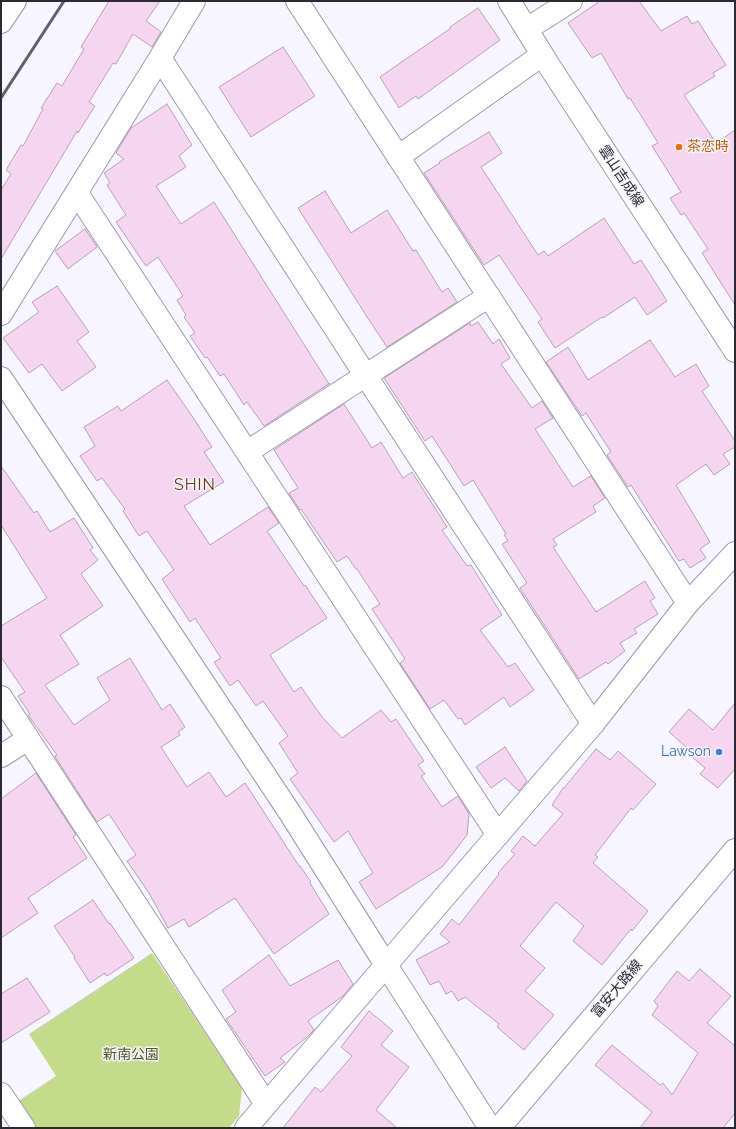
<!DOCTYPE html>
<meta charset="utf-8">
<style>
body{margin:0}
#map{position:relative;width:736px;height:1129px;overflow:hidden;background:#f7f5ff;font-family:Raleway,sans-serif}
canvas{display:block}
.frame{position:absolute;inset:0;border:2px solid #2b2932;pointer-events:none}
</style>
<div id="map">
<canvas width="736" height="1129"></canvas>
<div class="frame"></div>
</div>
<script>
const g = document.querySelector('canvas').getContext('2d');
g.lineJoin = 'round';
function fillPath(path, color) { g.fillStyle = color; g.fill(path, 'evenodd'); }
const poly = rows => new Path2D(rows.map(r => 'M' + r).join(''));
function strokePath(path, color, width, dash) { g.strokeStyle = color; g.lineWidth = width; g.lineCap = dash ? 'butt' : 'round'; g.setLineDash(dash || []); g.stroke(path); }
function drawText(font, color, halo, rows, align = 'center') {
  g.font = font + ' Raleway,"Noto Sans JP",sans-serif'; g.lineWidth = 3; g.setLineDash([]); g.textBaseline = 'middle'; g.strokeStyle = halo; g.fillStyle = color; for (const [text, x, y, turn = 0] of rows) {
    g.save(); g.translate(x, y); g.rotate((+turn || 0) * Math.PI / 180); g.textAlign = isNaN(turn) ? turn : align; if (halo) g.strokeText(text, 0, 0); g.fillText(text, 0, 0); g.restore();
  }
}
fillPath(poly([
 [152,953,242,1088,239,1116,229,1128,35,1128,17,1102,56,1076,29,1034]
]), '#c4db8a');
const building = poly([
 [109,1,160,1,146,21,161,32,152,47,133,34,116,64,113,63,89,102,95,106,78,133,77,131,1,259,1,190,11,174,6,170,21,145,23,146,43,109,41,108,57,83,62,86,84,49,81,47,109,1],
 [600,1,639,1,661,31,687,16,692,24,698,21,726,65,713,73,715,76,684,95,716,143,735,130,735,305,702,253,708,249,684,213,681,215,670,198,681,192,652,146,658,143,630,98,628,99,601,53,592,58,568,23,600,1],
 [478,8,500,40,418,99,416,96,399,108,380,77,451,28,450,27,478,8],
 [283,47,315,96,251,137,219,87,283,47],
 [167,104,192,145,179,156,186,167,156,186,181,224,214,202,329,384,330,383,264,426,247,402,244,405,224,374,220,376,207,357,205,358,190,336,195,333,184,317,186,315,177,300,183,296,158,257,146,266,116,222,126,215,107,185,110,183,104,173,124,159,116,153,131,128,167,104],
 [489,132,502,153,481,167,538,255,544,251,548,256,604,218,634,264,641,260,667,301,647,315,635,297,603,318,602,317,555,348,538,322,542,319,499,255,484,265,424,173,440,163,439,162,489,132],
 [325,191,351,233,387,210,413,251,416,250,442,292,448,288,457,302,387,347,369,320,298,208,325,191],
 [85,229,97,247,68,269,55,251,85,229],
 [57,286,89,332,77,341,96,367,62,391,42,364,29,373,3,338,39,312,32,302,57,286],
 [478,322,493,344,499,339,510,358,501,364,532,408,542,401,553,418,535,429,573,487,591,476,605,498,593,506,596,512,553,539,557,545,553,547,596,612,645,581,655,598,650,601,658,614,634,629,637,633,620,643,625,651,608,664,606,662,579,679,550,634,520,588,527,583,502,544,508,541,504,535,506,534,473,480,464,486,432,436,425,441,384,378,470,323,471,326,478,322],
 [650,340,675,377,696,364,709,386,702,391,735,441,735,447,723,454,730,464,714,475,706,464,676,485,710,542,700,549,706,558,690,568,684,559,679,561,631,485,628,487,607,455,611,452,586,413,582,416,546,362,568,347,588,380,650,340],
 [167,380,192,416,212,447,204,452,224,482,184,506,210,545,268,507,279,523,267,531,304,586,305,585,327,618,270,655,294,692,301,687,322,717,342,738,381,710,391,722,396,719,424,761,418,765,425,774,421,776,442,807,458,796,469,814,467,835,442,867,376,909,359,882,373,873,348,831,334,842,290,779,298,773,279,743,288,736,263,701,256,706,238,680,230,686,214,662,221,658,195,618,190,622,162,579,174,570,147,531,139,536,123,511,125,509,102,478,97,481,80,456,95,446,84,427,118,406,121,411,167,380],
 [344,404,372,448,381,442,403,478,412,472,447,527,442,530,467,566,471,565,502,615,480,630,508,667,515,663,534,690,510,707,504,697,465,725,461,718,458,719,444,700,430,709,400,663,405,659,372,609,380,604,357,569,356,569,347,556,337,562,301,509,300,510,289,493,298,488,274,450,344,404],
 [1,466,34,513,37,511,50,532,74,518,93,548,90,550,98,560,81,574,103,606,60,635,79,664,45,685,74,725,110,700,97,678,130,658,162,710,170,704,185,727,178,732,180,735,161,747,187,787,209,772,226,797,245,783,299,866,300,866,311,882,310,883,329,914,274,954,235,898,189,927,184,919,168,928,149,893,127,861,136,855,109,814,97,822,56,758,55,756,57,755,28,715,30,714,18,696,25,692,1,657,1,626,47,598,1,525,1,466],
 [735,703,735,769,718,788,700,774,705,768,691,756,693,753,669,732,689,709,713,730,735,703],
 [505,747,527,781,519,791,505,778,491,788,476,767,505,747],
 [596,749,610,760,618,751,656,784,633,810,631,808,595,855,598,857,593,863,648,911,632,931,631,929,602,965,573,941,584,926,556,902,520,946,545,968,525,991,554,1015,524,1050,497,1027,499,1024,465,997,458,1001,452,991,446,994,439,981,430,985,416,960,450,942,440,934,452,919,459,925,499,874,498,873,515,854,511,851,523,836,535,846,563,814,552,805,563,788,564,788,596,749],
 [36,773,76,835,73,837,87,858,28,898,38,913,1,938,1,799,36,773],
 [93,900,109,924,110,923,134,958,107,976,105,973,90,983,74,958,75,957,54,926,93,900],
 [269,955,290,986,338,960,353,984,343,996,308,1021,314,1030,306,1038,280,1058,285,1062,265,1076,226,1019,236,1012,222,990,269,955],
 [700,969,731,996,707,1023,735,1046,735,1113,723,1128,640,1128,652,1112,595,1065,612,1045,660,1085,663,1083,672,1095,698,1053,652,1015,658,1006,654,1001,677,971,689,981,700,969],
 [27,978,50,1012,1,1043,1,994,27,978],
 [369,1011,393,1031,381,1045,409,1067,376,1110,397,1128,283,1128,315,1087,321,1092,352,1056,341,1047,369,1011]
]);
fillPath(building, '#f6d5f0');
strokePath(building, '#b6a1b1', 1);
const street = poly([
 [297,1,688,603],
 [1,22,15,1],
 [527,29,571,1],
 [160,58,366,376,593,724],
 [398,157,542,55],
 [77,193,498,835],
 [1,314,160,58,194,1],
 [1,378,290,813,386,965,246,1128],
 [247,452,489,296],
 [1,697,266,1104],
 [1,756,28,739],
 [1,1094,24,1128]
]);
const secondary = poly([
 [509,1,548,64,735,351],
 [490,1128,386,965,593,724,688,603,735,553],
 [499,1128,735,850]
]);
strokePath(street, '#9d99af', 24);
strokePath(secondary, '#9d99af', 24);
strokePath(street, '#fff', 22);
strokePath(secondary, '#fff', 22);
strokePath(poly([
 [1,98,64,1]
]), '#615f69', 3);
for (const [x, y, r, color] of [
 [679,147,4,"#e8710a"],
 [719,752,4,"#3f7fe0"]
]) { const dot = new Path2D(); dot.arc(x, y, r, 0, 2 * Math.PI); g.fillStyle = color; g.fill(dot); strokePath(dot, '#f7f5ff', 1.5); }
drawText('14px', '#c56008', '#f7f5ff', [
 ["茶恋時",687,147]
], 'left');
drawText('14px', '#2b2932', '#f7f5ff', [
 ["雲山吉成線",621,176,57],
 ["富安大路線",617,989,-50]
]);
drawText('14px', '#366cbe', '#f7f5ff', [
 ["Lawson",711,752]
], 'right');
drawText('14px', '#4b5b17', '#f7f5ff', [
 ["新南公園",131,1055]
]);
g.letterSpacing = '1px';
drawText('16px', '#5f3d06', '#f7f5ff', [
 ["SHIN",195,485]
]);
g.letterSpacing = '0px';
</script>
